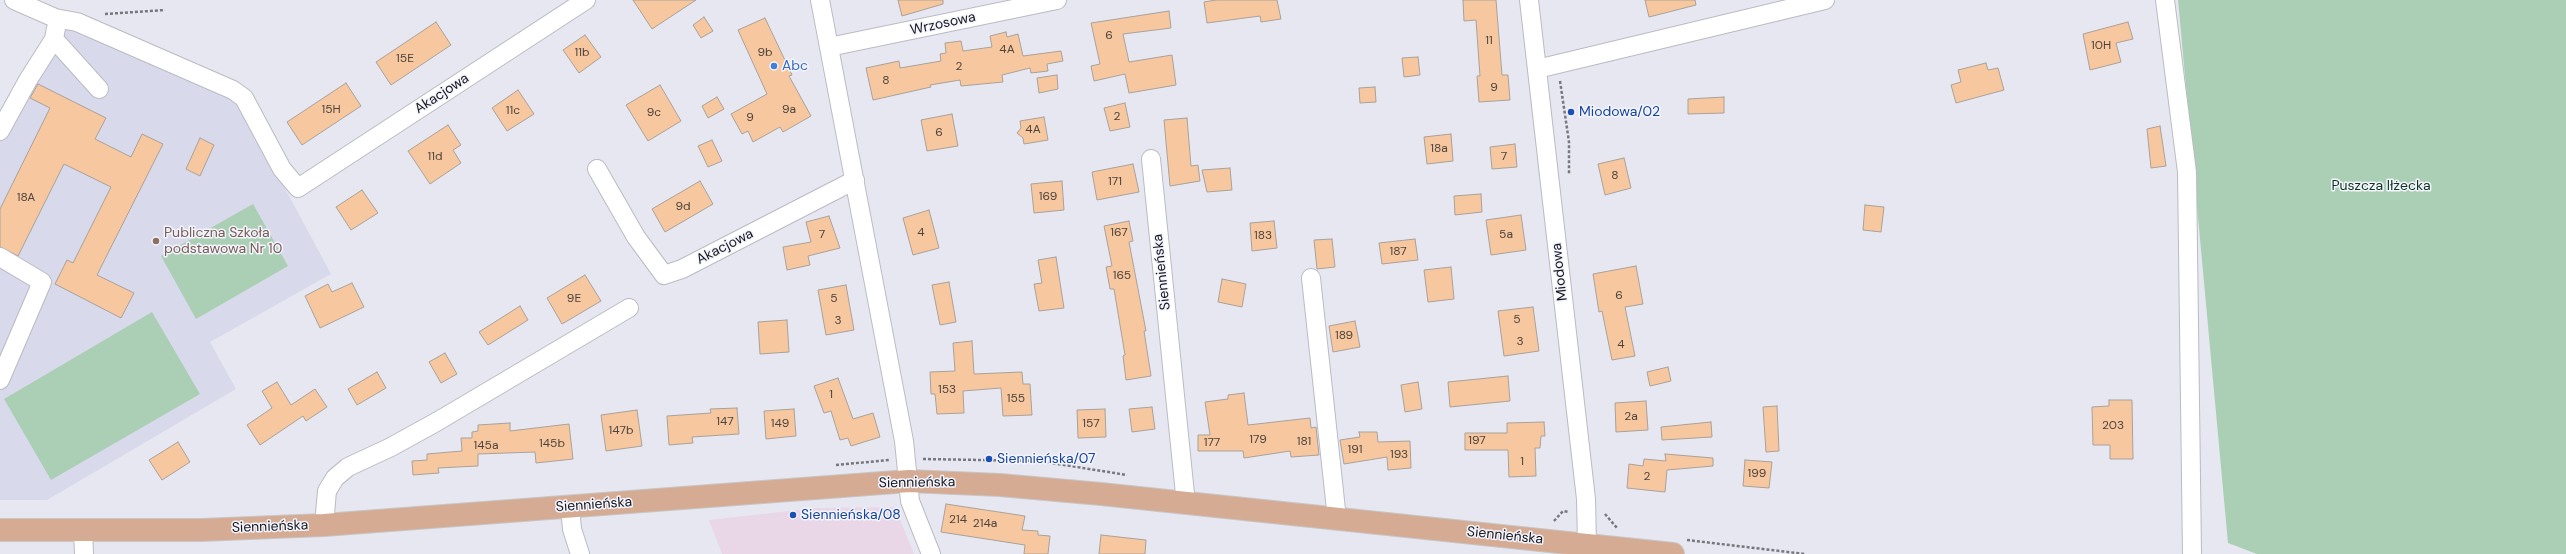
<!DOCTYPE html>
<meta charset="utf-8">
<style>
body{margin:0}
canvas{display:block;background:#e6e7f1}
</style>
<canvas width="2566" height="554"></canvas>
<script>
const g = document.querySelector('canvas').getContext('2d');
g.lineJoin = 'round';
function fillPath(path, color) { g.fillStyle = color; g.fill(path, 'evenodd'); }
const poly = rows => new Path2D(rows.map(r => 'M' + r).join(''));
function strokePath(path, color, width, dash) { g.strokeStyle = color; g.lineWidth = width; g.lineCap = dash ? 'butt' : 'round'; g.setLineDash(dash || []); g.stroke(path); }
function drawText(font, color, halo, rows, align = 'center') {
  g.font = font + ' "DM Sans",sans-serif'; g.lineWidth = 3; g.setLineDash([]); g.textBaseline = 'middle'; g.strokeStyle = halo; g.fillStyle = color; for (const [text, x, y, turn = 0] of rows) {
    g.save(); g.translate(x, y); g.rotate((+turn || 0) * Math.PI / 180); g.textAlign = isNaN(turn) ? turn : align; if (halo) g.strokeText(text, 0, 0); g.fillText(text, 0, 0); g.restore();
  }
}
fillPath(poly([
 [895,507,914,554,722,554,709,520,816,508]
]), '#e9d7e8');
fillPath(poly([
 [73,26,238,101,331,274,210,342,236,389,47,500,0,500,0,129,56,29]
]), '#d8daeb');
fillPath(poly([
 [2178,0,2566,0,2566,554,2257,554,2228,543],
 [253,204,288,266,196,319,161,256],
 [152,312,200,394,51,480,4,399]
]), '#abcfb4');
const building = poly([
 [633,0,696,0,652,29,633,0],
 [898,0,943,0,943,4,902,16,898,0],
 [1216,0,1277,0,1281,19,1261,22,1260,16,1207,23,1204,2,1216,0],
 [1463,0,1496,0,1502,75,1508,75,1510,100,1479,102,1477,76,1480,76,1476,20,1464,21,1463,0],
 [1645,0,1695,0,1696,5,1649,17,1645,0],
 [1169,11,1171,28,1123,34,1129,62,1172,55,1176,85,1129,93,1125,74,1094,81,1091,66,1100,64,1091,23,1169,11],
 [704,17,713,31,701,38,693,25,704,17],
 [765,18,792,75,789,76,811,116,783,132,780,127,753,142,748,131,742,134,731,114,767,94,738,30,765,18],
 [436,22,451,45,391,85,376,62,436,22],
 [2128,22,2133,39,2116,43,2121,62,2090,70,2083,34,2128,22],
 [1006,32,1007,37,1018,34,1023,56,1061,51,1063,61,1047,64,1048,71,1031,73,1030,68,1002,75,1003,82,961,86,960,80,930,85,931,87,873,100,866,68,899,61,900,68,941,61,940,54,946,53,945,43,961,41,963,51,992,47,990,36,1006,32],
 [585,35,601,57,579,73,563,50,585,35],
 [1418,57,1420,75,1404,77,1402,58,1418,57],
 [1986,63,1988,70,1998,68,2004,90,1956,103,1951,85,1961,82,1958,70,1986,63],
 [1057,75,1058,89,1039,93,1037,78,1057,75],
 [346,83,361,106,302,145,287,122,346,83],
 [38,84,106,118,95,139,131,157,142,134,163,144,97,275,134,293,121,318,55,284,67,260,73,263,111,187,64,164,18,256,0,247,0,209,50,108,30,98,38,84],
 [660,85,681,121,648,141,626,105,660,85],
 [1375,87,1376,102,1360,103,1359,88,1375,87],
 [518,90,534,114,507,131,492,108,518,90],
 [717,97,724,109,708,118,702,106,717,97],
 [1724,97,1724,113,1688,114,1688,99,1724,97],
 [1125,103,1130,127,1110,131,1104,108,1125,103],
 [952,114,958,146,927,151,921,120,952,114],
 [1044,117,1048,140,1024,144,1023,138,1017,133,1021,128,1020,121,1044,117],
 [1187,118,1191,166,1198,165,1200,181,1170,186,1164,120,1187,118],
 [448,125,461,145,453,150,461,163,430,184,408,151,448,125],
 [2160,126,2166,166,2151,168,2147,129,2160,126],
 [1451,134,1453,161,1427,164,1424,137,1451,134],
 [200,138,214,145,200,176,186,169,200,138],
 [712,140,722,161,708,167,698,146,712,140],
 [1515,144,1517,167,1492,169,1490,147,1515,144],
 [1624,158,1631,188,1605,195,1598,164,1624,158],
 [1133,164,1139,192,1097,200,1092,172,1133,164],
 [1230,168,1232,190,1207,192,1202,170,1230,168],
 [700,181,713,204,665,232,652,209,700,181],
 [1062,181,1064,210,1034,213,1031,184,1062,181],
 [362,190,378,213,351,230,336,207,362,190],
 [1481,194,1482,212,1455,215,1454,196,1481,194],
 [1865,205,1884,207,1881,232,1863,230,1865,205],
 [929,210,939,248,913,255,903,218,929,210],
 [1521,215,1526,250,1491,255,1486,220,1521,215],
 [829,216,840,248,808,256,810,265,787,270,783,247,811,242,806,222,829,216],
 [1129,221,1133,241,1129,242,1146,331,1144,331,1151,376,1126,380,1123,356,1125,355,1114,289,1110,289,1106,267,1112,266,1104,226,1129,221],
 [1274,221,1277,248,1252,251,1250,223,1274,221],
 [1332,239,1335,267,1317,269,1314,240,1332,239],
 [1415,239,1418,260,1382,264,1379,243,1415,239],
 [1056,257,1064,308,1039,311,1034,284,1042,283,1038,260,1056,257],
 [1636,266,1643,304,1625,307,1635,356,1612,360,1602,311,1599,312,1593,274,1636,266],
 [1451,267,1454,299,1428,302,1424,270,1451,267],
 [585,275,601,301,562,324,547,298,585,275],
 [1222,279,1246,284,1242,307,1218,302,1222,279],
 [949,282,956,322,940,325,932,285,949,282],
 [352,283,364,307,320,328,305,296,328,284,332,292,352,283],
 [846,285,854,330,826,335,818,290,846,285],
 [520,306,528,320,488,345,479,332,520,306],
 [1533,307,1539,351,1504,356,1498,311,1533,307],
 [787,320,789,352,760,354,758,322,787,320],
 [1355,321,1360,347,1333,352,1329,326,1355,321],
 [972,341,974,374,1022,372,1023,384,1030,384,1032,415,1003,416,1001,388,963,391,964,413,937,414,935,394,931,394,930,372,955,371,953,343,972,341],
 [445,353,457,374,441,383,429,362,445,353],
 [1668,367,1671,381,1650,386,1647,372,1668,367],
 [377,372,386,388,357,405,348,389,377,372],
 [1508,376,1510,401,1450,407,1448,382,1508,376],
 [838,378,853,419,873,413,880,437,851,446,848,438,840,440,831,411,824,413,814,386,838,378],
 [277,382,291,405,315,389,327,407,306,421,303,416,260,445,247,425,272,408,262,391,277,382],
 [1418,382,1422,409,1405,412,1401,385,1418,382],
 [1244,393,1248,425,1310,418,1311,428,1316,427,1319,455,1291,457,1290,451,1244,458,1243,451,1198,451,1198,435,1210,435,1205,402,1228,399,1228,395,1244,393],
 [2109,400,2132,400,2133,459,2110,459,2110,445,2093,445,2092,407,2109,406,2109,400],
 [1646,401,1648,430,1616,432,1615,403,1646,401],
 [1777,406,1779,451,1766,452,1763,407,1777,406],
 [1152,407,1155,429,1132,432,1129,409,1152,407],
 [737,408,739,434,692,437,693,443,669,445,667,416,711,413,710,409,737,408],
 [794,409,796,436,766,439,764,411,794,409],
 [1105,409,1106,437,1078,438,1077,410,1105,409],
 [637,410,642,446,606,451,601,415,637,410],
 [1544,422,1545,436,1541,436,1540,448,1535,448,1536,476,1509,477,1508,450,1465,450,1465,433,1507,433,1507,423,1544,422],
 [1711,422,1712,437,1662,440,1661,427,1711,422],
 [510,423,510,431,569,424,573,459,536,463,535,452,478,454,478,466,438,468,439,473,413,475,412,461,427,460,427,454,462,451,461,438,472,438,472,432,478,431,478,425,510,423],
 [1359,432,1377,432,1378,442,1410,441,1411,468,1388,470,1387,457,1344,464,1340,440,1360,437,1359,432],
 [178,442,190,462,162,480,149,460,178,442],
 [1665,454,1713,458,1713,466,1667,470,1665,492,1627,488,1629,464,1643,466,1644,459,1666,461,1665,454],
 [1745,460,1772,462,1769,488,1743,486,1745,460],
 [946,504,1025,516,1022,530,1038,531,1038,535,1050,536,1048,554,1024,554,1025,545,941,532,946,504],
 [1101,535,1146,540,1145,554,1099,554,1101,535]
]);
fillPath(building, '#f7c8a0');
strokePath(building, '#a9a19a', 1);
const minor = poly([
 [14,0,55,18,77,22,233,90,244,98,282,169,298,188,586,0],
 [820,0,904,441,910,501,931,554],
 [1529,0,1586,499,1587,544],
 [2165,0,2187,172,2192,554],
 [56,28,54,39,99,89],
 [829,47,1057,0],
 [1537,69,1825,0],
 [0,131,28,80,54,39],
 [1151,159,1186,504],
 [597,169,636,237,664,275,682,269,855,180],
 [0,257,42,282,0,380],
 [1311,278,1337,519],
 [570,507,572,529,580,554],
 [324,525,327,491,335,478,348,467,391,447,438,421,629,308],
 [83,530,84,554]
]);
const major = poly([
 [0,530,201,530,324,525,909,481,1000,485,1101,494,1673,554]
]);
strokePath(minor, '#babbc4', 20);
strokePath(major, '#c7c7c8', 24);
strokePath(poly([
 [105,14,165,10],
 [1560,81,1569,142,1569,175],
 [923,459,1039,461,1127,475],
 [836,465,889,460],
 [1605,514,1617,528],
 [1554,521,1563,511,1569,512],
 [1687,540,1805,554]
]), '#77787e', 2.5, [3, 2]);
strokePath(minor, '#fff', 18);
strokePath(major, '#d5ab93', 22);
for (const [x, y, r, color] of [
 [774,66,4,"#3f7fe0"],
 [1571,112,4,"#1a4fb4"],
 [156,241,4,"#8d6e63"],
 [989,459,4,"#1a4fb4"],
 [793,515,4,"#1a4fb4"]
]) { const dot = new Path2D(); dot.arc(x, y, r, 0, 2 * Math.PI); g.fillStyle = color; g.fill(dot); strokePath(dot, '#f3f4fe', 1.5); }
drawText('12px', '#4e433c', null, [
 ["6",1109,36],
 ["11",1489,41],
 ["10H",2101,46],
 ["4A",1007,50],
 ["11b",582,53],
 ["9b",765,53],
 ["15E",405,59],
 ["2",959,67],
 ["8",886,81],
 ["9",1494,88],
 ["15H",331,110],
 ["9a",789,110],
 ["11c",513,111],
 ["9c",654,113],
 ["2",1117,117],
 ["9",750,118],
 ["4A",1033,130],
 ["6",939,133],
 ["18a",1439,149],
 ["11d",435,157],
 ["7",1504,157],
 ["8",1615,176],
 ["171",1115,182],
 ["169",1048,197],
 ["18A",26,198],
 ["9d",683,207],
 ["4",921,233],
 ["167",1119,233],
 ["7",822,235],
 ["5a",1506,235],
 ["183",1263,236],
 ["187",1398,252],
 ["165",1122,276],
 ["6",1619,296],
 ["9E",574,299],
 ["5",834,299],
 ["5",1517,320],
 ["3",838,321],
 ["189",1344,336],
 ["3",1520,342],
 ["4",1621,345],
 ["153",947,390],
 ["1",831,395],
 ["155",1016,399],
 ["2a",1631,417],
 ["147",725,422],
 ["149",780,424],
 ["157",1091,424],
 ["203",2113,426],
 ["147b",621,431],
 ["179",1258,440],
 ["197",1477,441],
 ["181",1304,442],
 ["177",1212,443],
 ["145b",552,444],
 ["145a",486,446],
 ["191",1355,450],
 ["193",1399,455],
 ["1",1522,462],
 ["199",1757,474],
 ["2",1647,477],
 ["214",958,520],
 ["214a",985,524]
]);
drawText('14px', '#16171a', '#f3f4fe', [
 ["Wrzosowa",943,24,-12],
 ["Akacjowa",442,94,-33],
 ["Akacjowa",725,247,-27],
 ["Siennieńska",1162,272,-96],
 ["Miodowa",1560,272,-96],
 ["Siennieńska",917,483,-1],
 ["Siennieńska",594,505,-4],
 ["Siennieńska",270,527,-2],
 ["Siennieńska",1505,536,6]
]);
drawText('14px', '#366cbe', '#f3f4fe', [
 ["Abc",782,66]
], 'left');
drawText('14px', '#164399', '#f3f4fe', [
 ["Miodowa/02",1579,112],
 ["Siennieńska/07",997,459],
 ["Siennieńska/08",801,515]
], 'left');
drawText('14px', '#0d351c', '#f3f4fe', [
 ["Puszcza Iłżecka",2381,186]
]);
drawText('14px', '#785e54', '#f3f4fe', [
 ["Publiczna Szkoła",164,233],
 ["podstawowa Nr 10",164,249]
], 'left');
</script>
